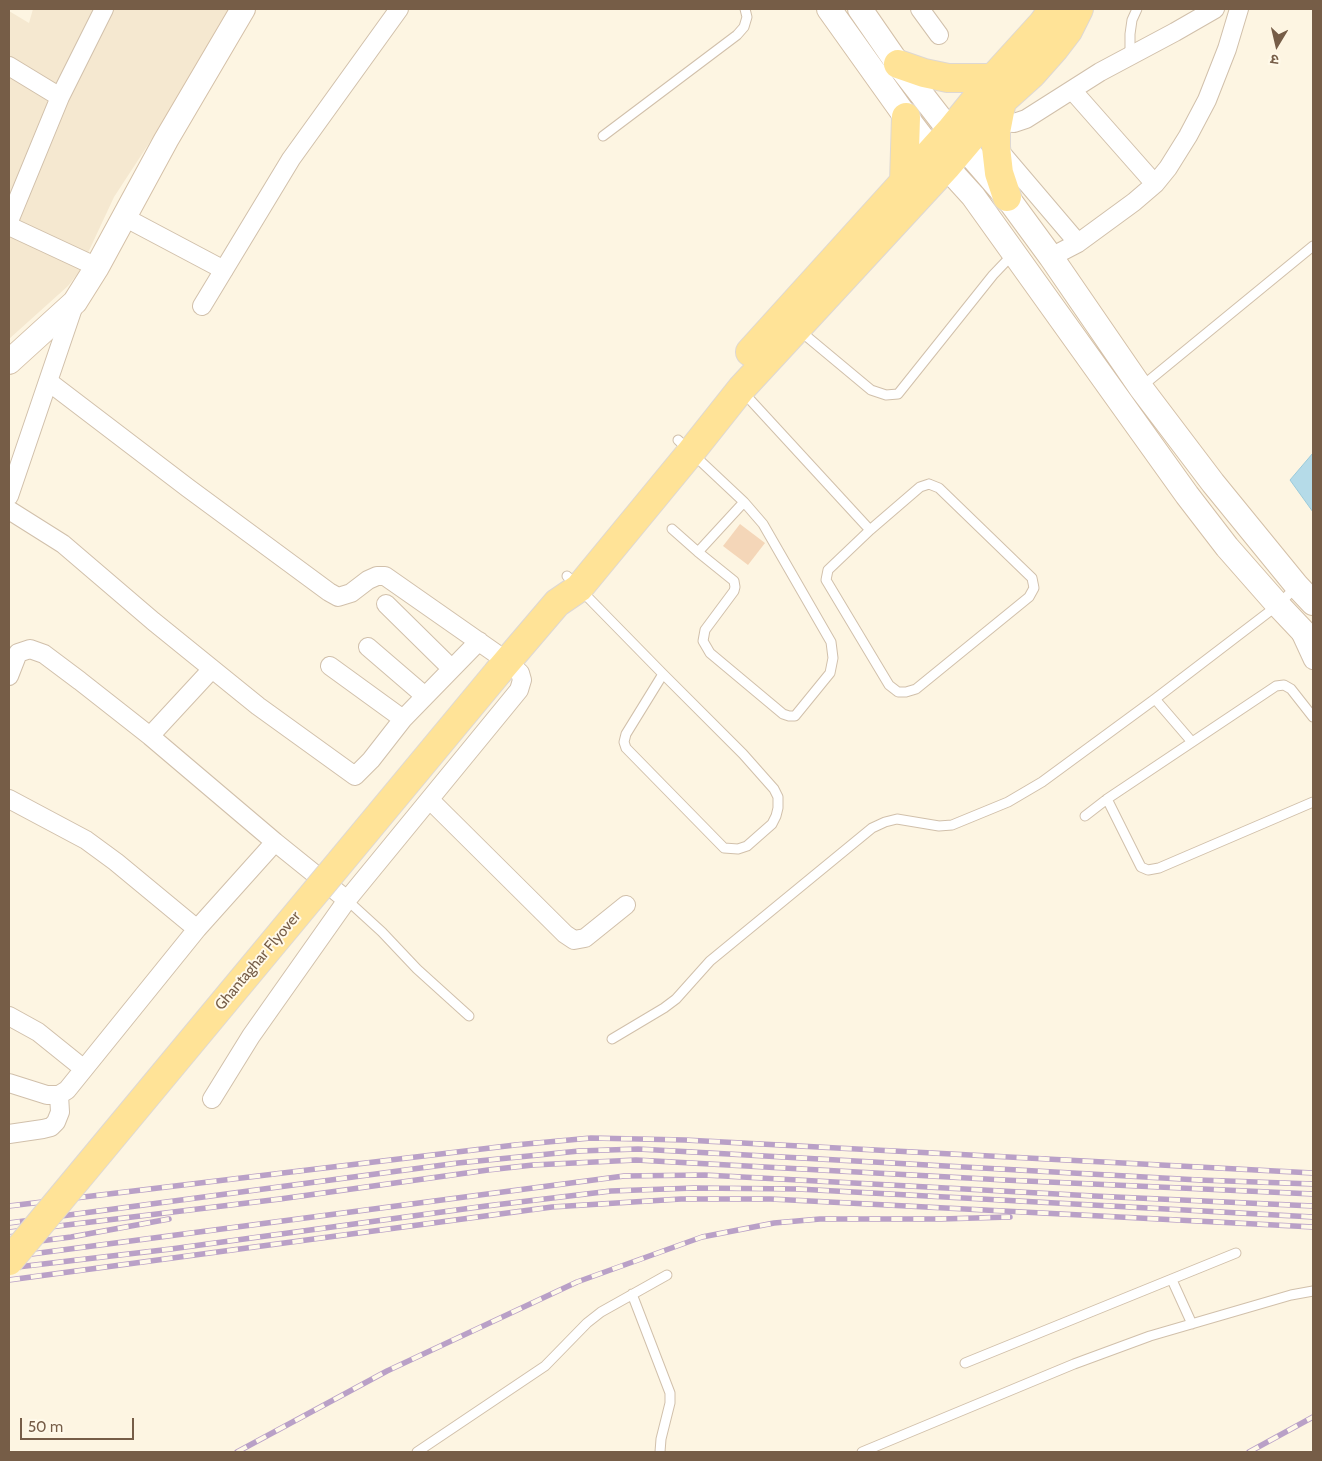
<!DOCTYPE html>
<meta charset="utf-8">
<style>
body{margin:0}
#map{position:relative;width:1322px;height:1461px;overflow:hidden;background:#fdf5e2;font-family:Cabin,"Noto Sans Devanagari",sans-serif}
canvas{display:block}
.frame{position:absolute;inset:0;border:10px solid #765d47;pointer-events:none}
.north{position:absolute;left:1252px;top:20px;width:50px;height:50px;-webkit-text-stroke:4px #fff9e9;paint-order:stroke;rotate:189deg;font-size:14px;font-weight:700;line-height:20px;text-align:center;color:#765d47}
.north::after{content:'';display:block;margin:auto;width:18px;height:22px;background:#765d47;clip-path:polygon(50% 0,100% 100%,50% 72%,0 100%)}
.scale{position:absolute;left:20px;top:1418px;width:114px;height:22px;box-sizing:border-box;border:2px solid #765d47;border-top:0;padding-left:6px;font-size:15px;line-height:18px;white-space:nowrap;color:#765d47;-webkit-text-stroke:4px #fff9e9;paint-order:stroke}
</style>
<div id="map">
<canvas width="1322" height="1461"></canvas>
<div class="frame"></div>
<div class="north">उ</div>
<div class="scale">50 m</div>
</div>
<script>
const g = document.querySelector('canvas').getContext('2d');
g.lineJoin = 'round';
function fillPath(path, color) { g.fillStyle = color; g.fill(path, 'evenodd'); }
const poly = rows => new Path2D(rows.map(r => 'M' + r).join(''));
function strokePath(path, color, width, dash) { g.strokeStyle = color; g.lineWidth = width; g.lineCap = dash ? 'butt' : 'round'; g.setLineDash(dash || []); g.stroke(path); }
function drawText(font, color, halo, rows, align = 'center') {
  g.font = font + ' Cabin,sans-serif'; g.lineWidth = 4; g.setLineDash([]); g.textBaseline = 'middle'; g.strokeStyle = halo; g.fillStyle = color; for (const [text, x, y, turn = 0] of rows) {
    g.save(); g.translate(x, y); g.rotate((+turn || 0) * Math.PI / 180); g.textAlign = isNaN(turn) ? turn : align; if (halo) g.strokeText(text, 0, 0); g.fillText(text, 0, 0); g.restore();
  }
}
fillPath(poly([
 [33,9,229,9,180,96,114,197,79,272,68,286,9,339,9,11,29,23]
]), '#f5e8d0');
const water = poly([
 [1313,453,1313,512,1290,480,1313,453]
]);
fillPath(water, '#b5dbe8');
strokePath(water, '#9bcada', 1);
fillPath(poly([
 [740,524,765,543,748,565,723,546]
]), '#f4d6b8');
const lane = poly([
 [1130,55,1130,34,1132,20,1137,9],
 [603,136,737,35,744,27,747,17,745,9],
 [799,330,871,390,886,395,898,394,993,275,1014,253],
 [1141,387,1313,246],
 [743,392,870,530],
 [678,440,744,502,763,524,831,642,833,658,830,673,795,716,789,716,783,714,710,653,703,641,705,630,734,591,735,587,734,581,698,552,744,502],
 [929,484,939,488,1032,578,1034,588,1029,597,916,689,906,692,898,692,889,685,826,580,828,570,870,530,920,487,929,484],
 [672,529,698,552],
 [567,576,663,674,743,754,774,789,778,797,778,808,776,816,772,824,747,846,738,849,724,848,626,748,624,742,626,734,663,674],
 [1155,699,1192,742],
 [1107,799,1141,867,1148,870,1159,868,1313,802],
 [1085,816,1107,799,1276,686,1284,685,1291,689,1313,717],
 [347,900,382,932,417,969,469,1016],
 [612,1039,664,1008,676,999,710,961,872,828,885,822,897,819,939,826,952,825,1008,802,1042,782,1155,699,1278,605,1296,587],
 [1172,1280,1192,1324],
 [632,1294,670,1393,670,1403,661,1439,660,1452],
 [965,1363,1236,1253],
 [417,1452,545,1366,587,1323,601,1312,667,1275],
 [862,1452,1074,1364,1150,1336,1291,1295,1313,1291]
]);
const street = poly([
 [920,9,939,35],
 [9,66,60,97],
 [1072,90,1155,184],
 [998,122,1014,123,1026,119,1100,72,1175,32,1215,9],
 [998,149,1078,243],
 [124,217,224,270],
 [9,221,60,97,104,9],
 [9,226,97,267],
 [1051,257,1078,243,1134,202,1155,184,1168,168,1188,136,1207,100,1227,49,1239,9],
 [202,306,291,159,399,9],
 [49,382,188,488,329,592,338,597,351,593,368,580,377,576,385,576,508,662,520,673,522,680,519,690,501,712,347,900,251,1036,212,1099],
 [9,496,75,302],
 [9,510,63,544,153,621,258,706,355,776,371,760,403,719,479,641],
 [386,604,451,668],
 [1301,634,1313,660],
 [368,647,425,696],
 [330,666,403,719],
 [9,676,18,653,30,649,44,654,80,681,150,736,275,842,347,900],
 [150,736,212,669],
 [9,799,86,840,116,862,197,929],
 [430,800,565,934,574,940,585,938,626,905],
 [9,1016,38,1032,84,1069],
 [9,1083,47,1095,59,1095,67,1090,197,929,275,842],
 [9,1134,43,1129,51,1127,56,1122,60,1112,59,1095]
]);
const secondary = poly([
 [829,9,906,117,932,151,973,196,1187,495,1227,547,1278,605,1313,642],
 [860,9,898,64,950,131,1007,197,1051,257,1141,388,1213,483,1297,586,1313,603],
 [9,362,75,302,97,267,166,140,243,9]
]);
const primary = poly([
 [898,64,924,73,948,78,993,78],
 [1002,101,996,132,996,147,999,173,1007,197],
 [904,182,906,117],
 [750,352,950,131,993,78,1043,23,1053,9],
 [499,671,557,603,579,588,691,452,741,389,947,166,1002,101,1032,74,1055,48,1068,31,1079,9]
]);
strokePath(lane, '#d1c0ab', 11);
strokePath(street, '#d1c0ab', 20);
strokePath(secondary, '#d4c0a8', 26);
strokePath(primary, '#ded8d3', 30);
strokePath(lane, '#fff', 9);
strokePath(street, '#fff', 18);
strokePath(secondary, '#fff', 24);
strokePath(primary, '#ffe397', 28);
const rail = poly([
 [9,1206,515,1145,591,1138,685,1140,1313,1173],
 [9,1223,458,1163,579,1151,638,1149,1199,1180,1313,1184],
 [9,1232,280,1199,488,1170,533,1165,636,1160,1004,1180,1313,1194],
 [9,1245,71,1237,169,1219],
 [9,1257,624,1176,705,1175,1094,1196,1313,1206],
 [9,1268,171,1249,486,1206,611,1191,694,1188,798,1189,1313,1217],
 [9,1280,552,1207,681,1199,771,1199,1313,1227],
 [237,1452,387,1371,577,1282,702,1237,774,1223,820,1219,941,1219,1010,1217],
 [1249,1452,1313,1417]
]);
strokePath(rail, '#b9a0c7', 5.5);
strokePath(rail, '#fff9e9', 4, [11]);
const primaryBridge = poly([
 [9,1261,499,671]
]);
strokePath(primaryBridge, '#ded8d3', 30, []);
strokePath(primaryBridge, '#ffe397', 28);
drawText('15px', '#765d47', '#fff9e9', [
 ["Ghantaghar Flyover",258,961,-50]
]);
</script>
